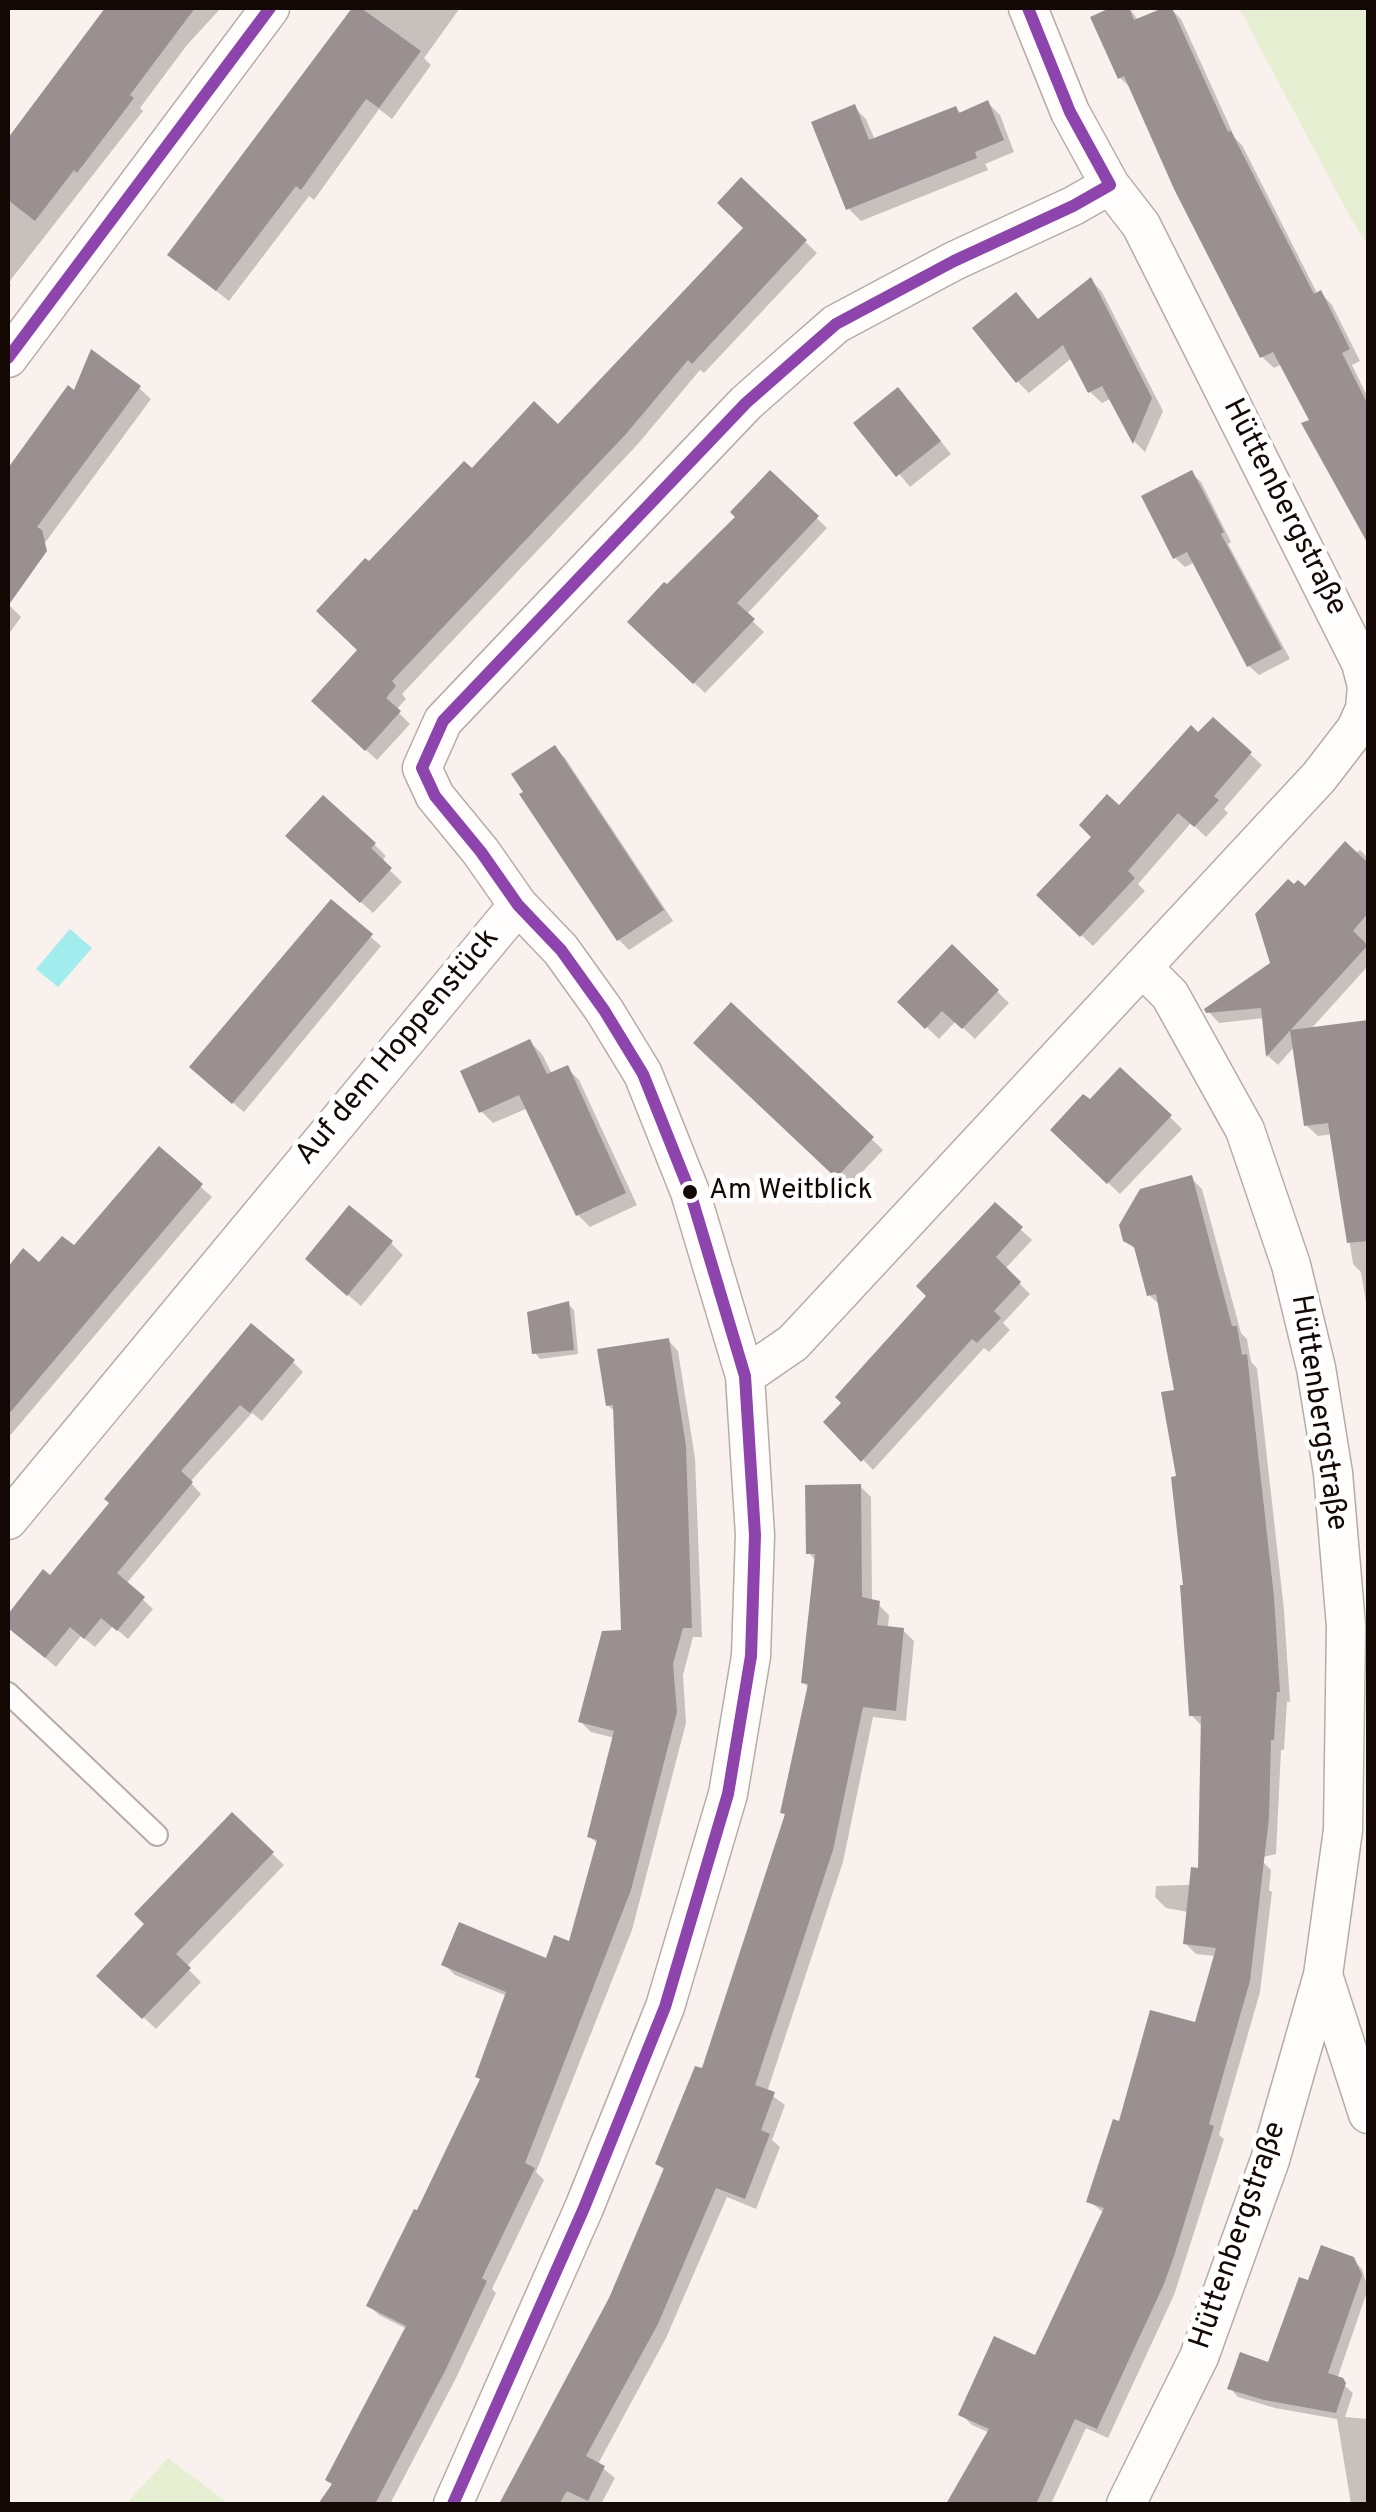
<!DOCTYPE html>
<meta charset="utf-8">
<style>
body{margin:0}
#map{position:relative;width:1376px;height:2512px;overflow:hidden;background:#f9f1ed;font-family:Overpass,sans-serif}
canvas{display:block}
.frame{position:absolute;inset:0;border:10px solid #140804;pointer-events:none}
</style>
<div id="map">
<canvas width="1376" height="2512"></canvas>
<div class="frame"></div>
</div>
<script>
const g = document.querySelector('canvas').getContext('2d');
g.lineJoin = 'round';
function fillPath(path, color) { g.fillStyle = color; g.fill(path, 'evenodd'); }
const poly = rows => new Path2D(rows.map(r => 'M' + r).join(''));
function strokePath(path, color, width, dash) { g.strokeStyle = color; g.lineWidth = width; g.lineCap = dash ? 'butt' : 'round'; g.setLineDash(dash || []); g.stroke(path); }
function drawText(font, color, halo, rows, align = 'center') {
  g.font = font + ' Overpass,sans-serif'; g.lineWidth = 10; g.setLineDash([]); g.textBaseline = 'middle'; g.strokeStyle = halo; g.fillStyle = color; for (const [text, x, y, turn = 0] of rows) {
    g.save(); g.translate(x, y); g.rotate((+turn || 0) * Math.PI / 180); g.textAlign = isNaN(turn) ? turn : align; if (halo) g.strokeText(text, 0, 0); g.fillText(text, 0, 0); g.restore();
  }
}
fillPath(poly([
 [1239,8,1368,8,1368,246,1348,213],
 [168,2458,229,2504,126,2504]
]), '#e6efd2');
fillPath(poly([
 [70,929,92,948,58,987,36,969]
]), '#a1ecec');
fillPath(poly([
 [118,8,221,8,187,45,140,108,143,111,9,282,11,285,8,289,8,181,22,162,8,150,8,142,88,34,95,39],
 [354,8,460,8,424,58,431,65,392,119,379,109,314,200,309,196,229,301,170,255],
 [1116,8,1129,8,1139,21,1170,8,1181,19,1235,138,1242,145,1318,295,1321,293,1332,305,1360,361,1352,365,1368,398,1368,540,1305,424,1312,421,1282,364,1274,368,1262,357,1132,89,1120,78,1093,18],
 [988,103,1000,115,1014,152,985,164,988,170,861,221,849,209,854,107,866,119,875,140,956,109,962,114],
 [742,181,817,253,704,373,700,370,637,445,402,694,406,699,396,710,410,724,377,760,325,712,360,650,369,565,472,472,559,428,746,228],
 [1091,280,1102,292,1163,411,1145,452,1135,442,1112,398,1102,403,1090,392,1073,357,1029,393,1018,382],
 [139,388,151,399,33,559,8,540,8,473,68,389,75,394],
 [910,402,951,454,910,487,857,423],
 [770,473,827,528,746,615,764,632,705,693,630,622,739,518],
 [1191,473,1201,482,1231,542,1228,544,1290,659,1259,675,1249,666,1195,562,1185,567,1175,558],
 [8,604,21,617,8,635],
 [1199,736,1250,754,1262,765,1224,809,1228,813,1206,837,1191,823,1138,884,1145,891,1093,946,1039,895],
 [555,748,565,758,673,921,629,950,619,940,527,793],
 [374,844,386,856,381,862,402,882,373,913,301,847],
 [1360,850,1366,856,1368,853,1368,939,1364,944,1368,949,1368,966,1310,1030,1368,1023,1368,1314,1361,1272,1353,1264,1333,1134,1318,1136,1306,1125,1295,1046,1278,1065,1268,1056,1265,1018,1219,1023,1207,1010,1272,964,1305,889],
 [331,902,381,946,244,1112,202,1076],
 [952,948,1009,1003,975,1039,956,1021,939,1039,900,1002],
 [732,1005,883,1150,848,1187,696,1042],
 [530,1042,542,1054,552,1074,567,1068,579,1080,637,1205,590,1227,578,1215,528,1108,493,1123,481,1111],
 [1170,1117,1182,1129,1120,1194,1053,1130],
 [160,1150,212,1197,8,1438,8,1343,17,1332,8,1325,8,1295,34,1262,39,1266,75,1249],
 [1191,1178,1202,1189,1241,1333,1247,1339,1251,1362,1257,1368,1284,1610,1290,1702,1287,1702,1284,1750,1281,1750,1276,1854,1259,1858,1271,1870,1269,1890,1272,1892,1260,1992,1219,2135,1224,2139,1174,2295,1108,2438,1086,2428,1051,2504,954,2504,990,2433,972,2425,961,2414,1037,2359,1104,2213,1089,2201,1121,2124,1196,2025,1216,1956,1196,1954,1185,1943,1188,1912,1166,1908,1155,1897,1156,1886,1237,1883,1203,1727,1191,1715,1177,1392,1161,1306,1149,1295,1138,1252,1126,1240],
 [995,1206,1032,1240,1005,1269,1030,1294,1003,1323,1010,1330,989,1352,984,1348,873,1470,827,1422,929,1296],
 [391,1243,403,1255,361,1306,320,1271],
 [568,1304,574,1310,578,1354,540,1359,535,1353],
 [668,1340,678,1351,695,1458,702,1637,693,1637,683,1675,686,1723,632,1930,536,2172,544,2180,492,2289,496,2293,455,2380,390,2504,321,2504,334,2486,407,2329,379,2315,369,2305,418,2214,482,2081,507,1996,455,1975,444,1964,547,1961,571,1944,598,1844,590,1837,615,1738,591,1732,581,1722,623,1633,615,1412,608,1405],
 [293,1362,303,1372,262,1421,252,1413,190,1482,201,1494,126,1584,153,1609,128,1639,113,1626,95,1647,81,1636,56,1667,8,1626,8,1618,44,1573,50,1578,112,1504],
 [860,1486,871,1497,872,1602,878,1604,889,1615,888,1628,903,1630,914,1641,906,1721,873,1717,843,1862,767,2092,785,2105,772,2140,780,2147,756,2209,727,2197,666,2338,598,2464,615,2478,601,2504,502,2504,611,2299,665,2171,658,2164,703,2071,787,1817,783,1813,809,1688,803,1682,816,1561,809,1553],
 [232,1816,284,1865,186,1967,201,1982,156,2029,100,1976,148,1924],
 [1352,2259,1362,2269,1368,2289,1337,2379,1353,2393,1345,2417,1368,2419,1368,2504,1351,2504,1337,2419,1275,2408,1238,2397,1230,2388,1270,2365,1309,2283]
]), '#0003');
fillPath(poly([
 [105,8,195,8,130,95,134,98,77,173,74,170,35,221,8,200,8,138],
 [352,8,361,8,421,51,379,108,366,99,301,190,296,186,216,291,167,255],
 [1110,8,1129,8,1134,20,1163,8,1172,8,1228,132,1231,131,1314,294,1321,290,1350,349,1342,353,1368,405,1368,544,1301,423,1309,420,1273,352,1260,358,1174,189,1124,76,1118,79,1090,17],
 [988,100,1004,140,975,152,977,158,846,210,811,122,855,104,869,140,956,106,959,113],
 [741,177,807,240,692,364,688,360,626,434,392,681,396,686,386,698,401,711,365,751,311,701,357,650,316,611,365,558,369,561,464,461,472,468,534,401,558,424,743,228,717,203],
 [1091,277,1152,398,1133,444,1102,386,1088,393,1063,345,1016,383,972,328,1016,292,1038,319],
 [91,349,141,386,37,527,42,530,47,551,8,606,8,468,68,385,74,390],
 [898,387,941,441,896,477,853,423],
 [770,470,819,516,737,603,755,619,693,684,627,622,664,582,667,584,735,517,730,512],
 [1192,470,1224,532,1221,534,1282,649,1247,667,1187,552,1173,559,1141,496],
 [1213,717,1252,752,1214,796,1219,800,1194,827,1178,813,1128,871,1135,878,1080,937,1036,895,1091,837,1079,825,1107,794,1119,805,1191,725,1198,732],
 [555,745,664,910,617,941,519,794,523,792,511,774],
 [323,795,376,843,371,848,392,868,360,903,285,836],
 [1345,841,1368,863,1368,913,1353,931,1368,945,1266,1057,1261,1008,1206,1013,1204,1009,1270,963,1255,914,1288,879,1294,884,1298,880,1305,886],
 [331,899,373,934,232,1104,189,1067],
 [952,944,999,990,962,1029,942,1011,925,1029,897,1002],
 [731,1002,874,1137,836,1178,693,1043],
 [1368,1020,1368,1241,1347,1243,1328,1123,1304,1126,1290,1030],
 [530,1039,547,1074,568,1065,626,1193,576,1216,519,1095,479,1113,460,1071],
 [1120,1067,1172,1115,1107,1184,1050,1130,1083,1094,1090,1099],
 [159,1146,203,1184,8,1415,8,1267,23,1248,39,1262,62,1236,74,1245],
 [1192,1175,1232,1326,1237,1326,1242,1355,1247,1354,1274,1597,1280,1692,1277,1692,1274,1740,1271,1740,1269,1818,1250,1981,1209,2124,1214,2126,1175,2253,1164,2284,1097,2429,1075,2419,1036,2504,946,2504,989,2429,958,2415,994,2336,1035,2355,1104,2208,1086,2202,1113,2119,1119,2121,1150,2010,1195,2022,1216,1948,1183,1944,1191,1867,1198,1868,1201,1716,1189,1716,1180,1585,1183,1585,1171,1477,1176,1476,1161,1392,1174,1390,1156,1294,1147,1296,1134,1247,1123,1241,1119,1225,1140,1189],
 [995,1202,1023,1227,996,1257,1021,1282,994,1311,1001,1318,977,1343,972,1339,861,1462,823,1422,841,1403,835,1397,926,1296,916,1286],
 [349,1205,393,1241,347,1296,305,1259],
 [569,1301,574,1350,532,1354,527,1312],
 [251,1323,295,1360,250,1413,240,1405,181,1471,193,1482,117,1573,145,1597,117,1631,101,1618,84,1639,70,1627,45,1658,8,1628,8,1614,43,1569,50,1575,109,1503,104,1499],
 [669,1338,686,1446,692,1628,683,1628,673,1664,677,1712,631,1890,525,2163,535,2168,482,2278,487,2281,446,2369,375,2504,318,2504,332,2484,325,2480,406,2326,366,2306,414,2209,417,2210,480,2079,475,2077,506,1992,441,1965,459,1922,546,1958,554,1935,569,1941,597,1840,587,1837,614,1731,578,1722,602,1631,621,1630,613,1405,606,1406,597,1349],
 [861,1484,862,1597,880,1601,877,1625,904,1628,896,1711,863,1707,833,1850,755,2085,775,2092,761,2130,770,2134,745,2199,716,2188,658,2324,586,2456,605,2466,588,2501,567,2491,559,2504,499,2504,609,2298,664,2168,655,2164,695,2066,702,2068,785,1814,780,1813,808,1684,801,1683,815,1554,806,1554,805,1485],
 [232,1812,274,1852,176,1954,191,1968,142,2019,96,1976,144,1924,134,1914],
 [1321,2245,1354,2257,1362,2275,1328,2373,1343,2378,1346,2383,1336,2413,1264,2400,1227,2389,1240,2352,1268,2362,1299,2277,1308,2280]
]), '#9a9091');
const lane = poly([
 [8,1693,157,1835]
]);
const street = poly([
 [8,358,270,8],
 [745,1376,793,1343,1319,777,1356,729,1365,709,1367,686,1361,663,1141,225,1110,185,1070,112,1028,8],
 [8,1520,518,905],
 [1323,1975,1368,2114],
 [453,2504,584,2208,665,2007,728,1794,751,1656,755,1535,745,1376,690,1192,643,1074,604,1010,561,950,518,905,481,852,435,796,422,768,443,721,746,403,797,358,836,324,954,261,1073,206,1110,185],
 [1126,2504,1199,2357,1270,2160,1323,1975,1343,1830,1346,1626,1333,1473,1316,1368,1291,1265,1245,1130,1170,995,1142,967]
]);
strokePath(lane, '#b6aca7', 24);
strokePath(street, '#b6aca7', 41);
strokePath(lane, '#fefdfc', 20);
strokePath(street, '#fefdfc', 38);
strokePath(poly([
 [1028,8,1070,112,1110,185],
 [8,358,270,8],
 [453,2504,584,2208,665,2007,728,1794,751,1656,755,1535,745,1376,690,1192,643,1074,604,1010,561,950,518,905,481,852,435,796,422,768,443,721,746,403,836,324,954,261,1073,206,1110,185]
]), '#8e44ad', 12);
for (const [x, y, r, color] of [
 [690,1192,9,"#140804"]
]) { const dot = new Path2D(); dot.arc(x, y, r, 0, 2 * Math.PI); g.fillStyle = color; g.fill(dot); strokePath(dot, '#fff', 4); }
drawText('28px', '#140804', '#fff', [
 ["Am Weitblick",709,1192]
], 'left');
drawText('30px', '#140804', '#fff', [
 ["Hüttenbergstraße",1283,508,63],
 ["Auf dem Hoppenstück",399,1048,-50],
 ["Hüttenbergstraße",1317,1413,81],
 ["Hüttenbergstraße",1240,2236,-71]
]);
</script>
